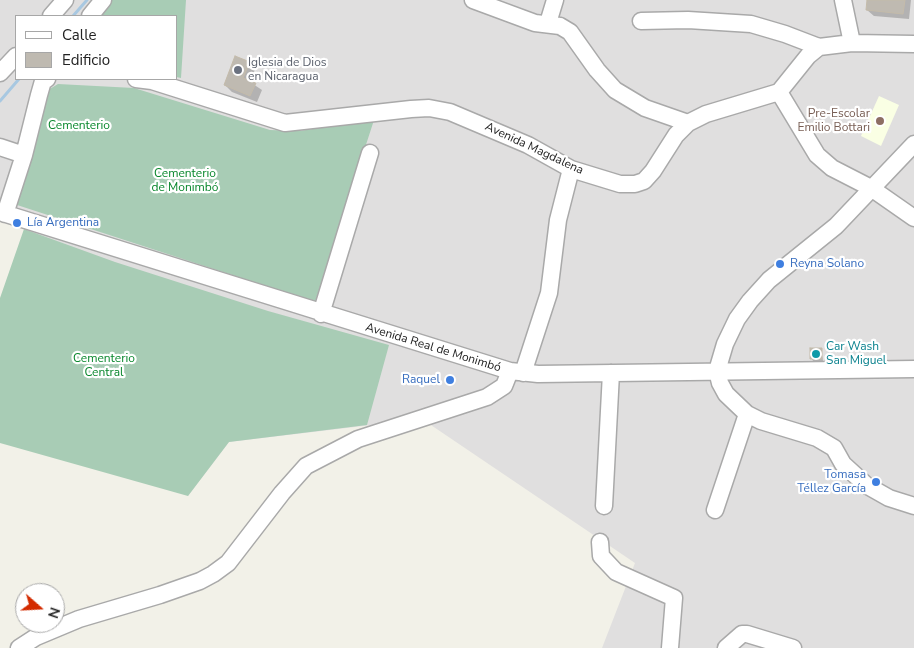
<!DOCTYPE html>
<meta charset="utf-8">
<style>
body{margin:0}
#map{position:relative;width:914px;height:648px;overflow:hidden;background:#f2f1e8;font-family:"Nunito Sans",sans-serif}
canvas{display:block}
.legend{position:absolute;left:15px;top:15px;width:162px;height:65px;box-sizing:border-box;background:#fff;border:1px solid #a7a7a7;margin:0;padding:6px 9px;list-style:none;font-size:15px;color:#222}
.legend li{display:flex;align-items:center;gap:10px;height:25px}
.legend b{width:25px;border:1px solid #a7a7a7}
.north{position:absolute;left:15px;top:583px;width:50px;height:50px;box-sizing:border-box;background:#fff;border:1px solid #a7a7a7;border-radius:50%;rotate:109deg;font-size:14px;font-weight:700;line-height:20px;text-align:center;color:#222}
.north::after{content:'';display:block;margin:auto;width:18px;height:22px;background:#d32b00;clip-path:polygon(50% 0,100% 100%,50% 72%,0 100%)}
</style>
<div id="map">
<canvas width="914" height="648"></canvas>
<ul class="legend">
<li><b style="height:6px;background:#fff"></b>Calle</li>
<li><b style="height:14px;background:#bfbab1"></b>Edificio</li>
</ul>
<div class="north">N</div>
</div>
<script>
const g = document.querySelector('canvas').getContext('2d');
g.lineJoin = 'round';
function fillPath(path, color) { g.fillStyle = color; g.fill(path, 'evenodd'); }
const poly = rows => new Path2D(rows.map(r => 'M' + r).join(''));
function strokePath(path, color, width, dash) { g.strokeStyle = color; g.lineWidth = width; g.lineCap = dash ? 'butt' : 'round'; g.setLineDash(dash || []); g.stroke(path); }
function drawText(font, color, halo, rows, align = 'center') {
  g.font = font + ' "Nunito Sans",sans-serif'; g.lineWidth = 4.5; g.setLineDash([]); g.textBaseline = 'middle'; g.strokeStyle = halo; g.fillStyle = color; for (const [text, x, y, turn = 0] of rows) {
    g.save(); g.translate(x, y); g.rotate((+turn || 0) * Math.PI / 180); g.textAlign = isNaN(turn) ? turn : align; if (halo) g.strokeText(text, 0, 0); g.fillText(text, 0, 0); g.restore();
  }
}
fillPath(poly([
 [0,0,914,0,914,648,602,648,635,563,422,419,229,442,188,496,0,307,28,231,0,219],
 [16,16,176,16,176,79,16,79]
]), '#e0dfdf');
fillPath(poly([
 [879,96,899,105,881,146,861,136]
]), '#faffe4');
fillPath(poly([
 [104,0,186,0,181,78,176,77,176,16,91,16],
 [58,84,134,88,270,130,299,131,374,120,315,302,14,204,48,90],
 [24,229,115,262,268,311,389,345,367,425,229,442,188,496,0,443,0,298]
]), '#a8ccb5');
fillPath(poly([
 [868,0,911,0,909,19,874,16,867,10],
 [249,63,255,69,250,82,262,90,257,102,232,92,225,85],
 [821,349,823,361,813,361,812,359]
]), '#0003');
strokePath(poly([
 [73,16,87,0],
 [0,101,19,79]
]), '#a8c8e1', 3);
const building = poly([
 [867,0,905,0,903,14,866,10,867,0],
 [235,56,250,62,243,78,256,83,250,96,224,85,235,56],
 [810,348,822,348,822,359,810,359,810,348]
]);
fillPath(building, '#bfbab1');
strokePath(building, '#c4bbaa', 1);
const minor = poly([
 [473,0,535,23,560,26,570,32,597,70,615,90,645,108,688,123],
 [843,0,852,43],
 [51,16,65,0],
 [90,16,103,0],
 [641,21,688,20,751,24,785,34,819,47],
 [548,23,555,0],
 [0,73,16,56],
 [136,79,152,81,285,123,411,109,429,108,450,112,528,145,571,169,620,184,635,184,644,181,653,171,676,135,688,123,706,114,779,92,808,56,819,47,852,43,914,44],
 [779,92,817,155,832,168,871,188,914,218],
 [914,144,836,226,769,280,750,301,737,319,725,344,717,371,720,383,726,394,747,414,761,421,817,438,834,448,843,464,866,485,889,498,914,506],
 [0,147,24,155],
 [0,212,510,371,538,374,914,369],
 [5,214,24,155,39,95,43,81,47,79],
 [321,314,370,153],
 [523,373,549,293,558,220,571,169],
 [604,506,611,373],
 [715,510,747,414],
 [600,542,601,556,616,572,674,598,670,648],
 [19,648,36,637,79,619,160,595,200,581,213,574,228,563,282,493,306,466,358,439,487,397,504,386,510,371],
 [726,648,742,634,747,634,793,648]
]);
strokePath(minor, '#a9a9a9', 19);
strokePath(minor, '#fff', 16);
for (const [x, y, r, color] of [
 [238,70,5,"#6b7280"],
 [880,121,5,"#8d6e63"],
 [17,223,5,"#3f7fe0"],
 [780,264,5,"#3f7fe0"],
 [816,354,5,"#0f9aa8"],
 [450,380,5,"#3f7fe0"],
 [876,482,5,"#3f7fe0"]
]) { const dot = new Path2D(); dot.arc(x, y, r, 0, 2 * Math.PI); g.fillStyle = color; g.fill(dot); strokePath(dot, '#fff', 2); }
drawText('12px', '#5b616d', '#fff', [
 ["Iglesia de Dios",248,63],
 ["en Nicaragua",248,77]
], 'left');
drawText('12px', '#785e54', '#fff', [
 ["Pre-Escolar",870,114],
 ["Emilio Bottari",870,128]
], 'right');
drawText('12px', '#08872c', '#fff', [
 ["Cementerio",79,126],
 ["Cementerio",185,174],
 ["de Monimbó",185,188],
 ["Cementerio",104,359],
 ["Central",104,373]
]);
drawText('12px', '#222', '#fff', [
 ["Avenida Magdalena",534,149,25],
 ["Avenida Real de Monimbó",433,348,17]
]);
drawText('12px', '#366cbe', '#fff', [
 ["Lía Argentina",27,223],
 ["Reyna Solano",790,264],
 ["Raquel",440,380,"right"],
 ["Tomasa",866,475,"right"],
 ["Téllez García",866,489,"right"]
], 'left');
drawText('12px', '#0d838f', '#fff', [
 ["Car Wash",826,347],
 ["San Miguel",826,361]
], 'left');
</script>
